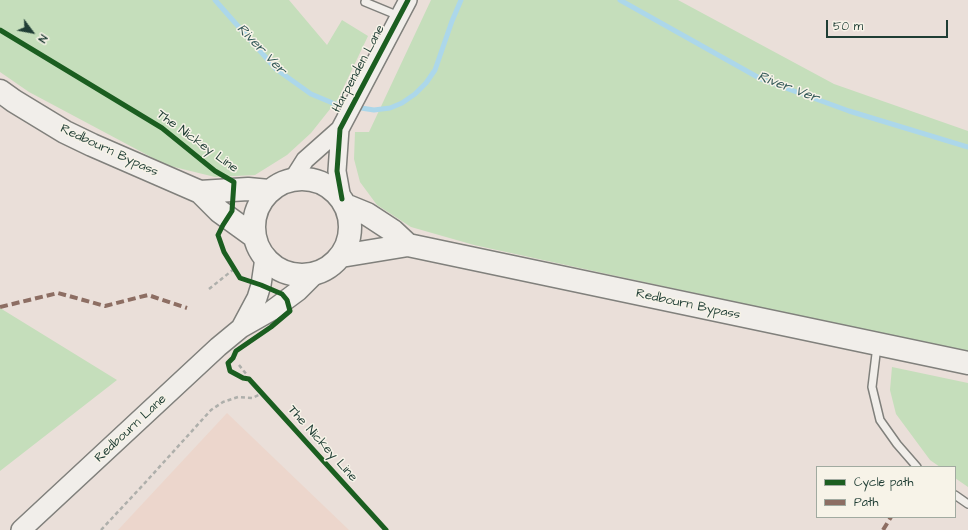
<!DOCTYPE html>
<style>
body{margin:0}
#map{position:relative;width:968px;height:530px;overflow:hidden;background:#eadfd9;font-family:"Architects Daughter",sans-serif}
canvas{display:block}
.legend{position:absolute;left:816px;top:466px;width:140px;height:52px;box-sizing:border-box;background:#f7f3e8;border:1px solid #a1aaa0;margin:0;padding:5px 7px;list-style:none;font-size:12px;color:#1f3d34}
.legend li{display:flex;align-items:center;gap:8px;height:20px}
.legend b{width:20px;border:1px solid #a1aaa0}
.north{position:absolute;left:12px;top:12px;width:40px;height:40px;-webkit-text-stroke:3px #f7f3e8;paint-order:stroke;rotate:122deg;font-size:11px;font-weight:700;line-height:16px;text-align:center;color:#1f3d34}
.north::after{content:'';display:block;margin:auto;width:14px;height:18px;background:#1f3d34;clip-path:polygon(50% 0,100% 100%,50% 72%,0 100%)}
.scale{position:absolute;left:826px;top:20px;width:122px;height:18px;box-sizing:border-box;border:2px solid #1f3d34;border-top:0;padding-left:5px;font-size:12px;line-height:14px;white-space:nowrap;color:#1f3d34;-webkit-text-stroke:3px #f7f3e8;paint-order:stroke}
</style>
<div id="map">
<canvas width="968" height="530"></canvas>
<ul class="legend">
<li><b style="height:5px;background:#1b5e20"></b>Cycle path</li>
<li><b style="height:5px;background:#8d6e63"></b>Path</li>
</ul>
<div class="north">N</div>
<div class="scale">50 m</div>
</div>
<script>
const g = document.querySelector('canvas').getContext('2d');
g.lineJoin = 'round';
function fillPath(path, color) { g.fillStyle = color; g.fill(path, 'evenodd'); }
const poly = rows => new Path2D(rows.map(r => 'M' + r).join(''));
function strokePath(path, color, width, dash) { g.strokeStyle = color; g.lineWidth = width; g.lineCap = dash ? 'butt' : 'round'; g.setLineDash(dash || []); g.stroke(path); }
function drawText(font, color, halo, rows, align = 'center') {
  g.font = font + ' "Architects Daughter",sans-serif'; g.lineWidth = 3; g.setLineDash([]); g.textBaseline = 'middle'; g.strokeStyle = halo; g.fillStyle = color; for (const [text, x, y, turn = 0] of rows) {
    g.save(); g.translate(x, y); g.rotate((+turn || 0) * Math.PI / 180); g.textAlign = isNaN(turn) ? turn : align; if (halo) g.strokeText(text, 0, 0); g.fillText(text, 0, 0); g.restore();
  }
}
fillPath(poly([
 [227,413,349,530,118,530]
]), '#ecd6cc');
fillPath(poly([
 [0,0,289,0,327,45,342,20,368,36,338,99,311,133,287,155,255,175,215,177,166,165,29,92,0,72],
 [431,0,678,0,834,84,968,131,968,355,722,299,474,245,411,227,377,205,360,182,354,159,355,132,369,132],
 [0,308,117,380,0,471],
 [892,367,968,383,968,487,955,478,955,467,940,467,930,460,896,414,890,390]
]), '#c5debb');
strokePath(poly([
 [215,0,276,69,311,94,335,104,374,110,390,108,402,103,415,94,426,83,435,70,452,21,461,0],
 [620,0,761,79,849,111,968,147]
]), '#acd7ea', 5);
const service = poly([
 [365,2,399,16],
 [877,346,872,387,880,420,897,444,917,467],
 [955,495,968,504]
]);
const tertiary = poly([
 [293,179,305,160,340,129],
 [342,199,337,171,340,129,408,0]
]);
const secondary = poly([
 [241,328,257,298,261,285,265,258],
 [21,530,218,347,241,328,271,311,298,291,316,273]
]);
const primary = poly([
 [0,91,14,101,65,132,92,145,200,192,219,211,255,237],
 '254 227a48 48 0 1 1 96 0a48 48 0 1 1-96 0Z',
 [200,192,248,189,269,191],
 [345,205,367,214,393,231,408,245],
 [341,256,408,245,968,363]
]);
strokePath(service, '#80807c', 10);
strokePath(tertiary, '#80807c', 20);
strokePath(secondary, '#80807c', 22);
strokePath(primary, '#80807c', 25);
strokePath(poly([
 [209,289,234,269],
 [239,365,247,375],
 [101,530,143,485,211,410,223,402,238,397,252,398,261,394]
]), '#aeafab', 2.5, [4, 3]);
strokePath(service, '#f1eeea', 7);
strokePath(tertiary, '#f1eeea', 17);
strokePath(secondary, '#f1eeea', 19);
strokePath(primary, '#f1eeea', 22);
strokePath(poly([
 [0,307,58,293,105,306,148,295,187,308],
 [883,530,891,517]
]), '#8d6e63', 4, [8, 4]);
strokePath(poly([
 [0,30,162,128,215,171,234,182,232,211,223,225,218,235,224,252,240,278,261,285,282,294,287,300,290,311,271,327,236,351,233,358,228,363,230,371,243,378,249,379,386,530],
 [342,199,337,171,340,129,408,0]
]), '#1b5e20', 5);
drawText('13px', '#1f3d34', '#f7f3e8', [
 ["Harpenden Lane",359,69,-62],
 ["The Nickey Line",197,142,36],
 ["Redbourn Bypass",109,151,25],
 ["Redbourn Bypass",688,305,12],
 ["Redbourn Lane",131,429,-43],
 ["The Nickey Line",322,444,48]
]);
drawText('italic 14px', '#365b5a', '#f7f3e8', [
 ["River Ver",261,50,46],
 ["River Ver",788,88,21]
]);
</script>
